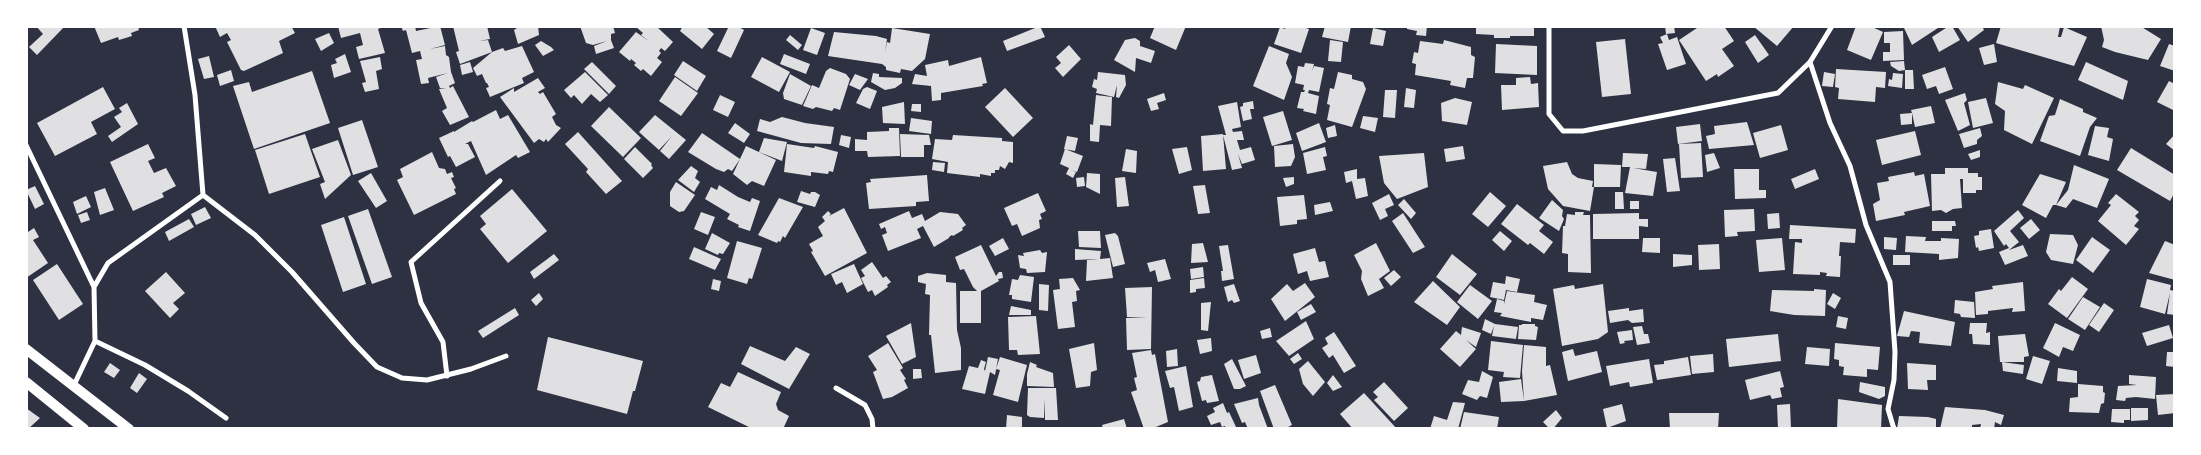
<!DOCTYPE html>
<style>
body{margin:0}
#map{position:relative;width:2201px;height:455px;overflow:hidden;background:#2d3142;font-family:"IBM Plex Serif",serif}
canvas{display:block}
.frame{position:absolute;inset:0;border:28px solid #fff;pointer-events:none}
</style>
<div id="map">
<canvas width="2201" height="455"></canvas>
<div class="frame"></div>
</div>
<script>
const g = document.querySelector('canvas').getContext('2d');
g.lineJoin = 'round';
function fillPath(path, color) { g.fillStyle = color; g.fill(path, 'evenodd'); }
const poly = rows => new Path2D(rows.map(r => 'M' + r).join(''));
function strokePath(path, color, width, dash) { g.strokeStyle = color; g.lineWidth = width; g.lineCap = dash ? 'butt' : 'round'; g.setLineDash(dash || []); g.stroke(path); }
fillPath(poly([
 [36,26,65,26,37,55,29,47,43,34],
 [94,26,138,26,139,30,131,33,132,36,119,40,118,37,101,43],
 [215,26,291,26,295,33,279,41,283,53,244,71,241,70,227,42,231,40,227,33,220,37],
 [338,26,385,26,378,29,385,53,359,59,356,47,363,45,360,33,341,38],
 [401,26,415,26,416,31,440,26,445,45,430,49,445,46,446,55,449,57,451,72,455,83,449,86,450,88,453,86,469,117,450,125,442,111,447,108,439,89,446,88,440,88,436,77,448,73,428,78,429,83,421,84,416,60,422,59,420,51,412,53,406,30,403,31],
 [453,26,487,26,490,39,479,41,488,40,492,52,460,64,456,52,459,51],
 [520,26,538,26,539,35,518,44,514,30],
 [580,26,613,26,615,33,611,34,611,40,614,48,596,54,594,46,607,41,593,45,586,43],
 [635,26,656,26,673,42,665,51,661,48,659,51,661,53,657,58,662,62,651,76,643,69,641,71,634,65,636,63,631,59,630,61,619,52,636,32,650,42,641,35,643,33],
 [683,26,705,26,714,34,702,49,680,31],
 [729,26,737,26,744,30,731,58,717,51],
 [1040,26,1045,37,1007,51,1003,41],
 [1155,26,1186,26,1176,50,1150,38],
 [1286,26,1300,26,1309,29,1301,53,1274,44,1280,27,1285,29],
 [1325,26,1351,26,1348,42,1322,37],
 [1407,26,1427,26,1426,36,1416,35,1417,31,1407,29],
 [1476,26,1534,26,1534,36,1510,36,1510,38,1494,38,1494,35,1476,34],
 [1665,26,1674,26,1675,33,1666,34],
 [1700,26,1724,26,1734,41,1722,49,1734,66,1718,77,1717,74,1706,81,1679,40],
 [1753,26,1794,26,1777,46],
 [1856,26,1870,26,1883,32,1871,60,1847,50],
 [1906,26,1941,26,1912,45,1904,28],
 [1949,26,1952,26,1960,40,1939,52,1932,37],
 [1957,26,1982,26,1984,30,1968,42],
 [2001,26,2060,26,2058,37,2061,37,2064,27,2087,37,2074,66,1996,43],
 [2101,26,2140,26,2161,39,2148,60,2115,52,2102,47,2104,40],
 [811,28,825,33,817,55,803,50],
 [892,28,930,34,925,59,912,71,901,69,900,73,886,70,886,67,882,64,828,56,834,32,876,36,887,39,885,52,887,42,890,43],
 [1373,28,1386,31,1383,46,1370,44],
 [1903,31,1904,60,1883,61,1883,52,1890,52,1890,43,1884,43,1884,32],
 [329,33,334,43,321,51,315,39],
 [1667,34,1669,40,1677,37,1686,64,1667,70,1658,44,1663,43,1660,37],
 [790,35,802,45,798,50,786,40],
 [1755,35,1769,55,1758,63,1745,42],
 [1135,38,1140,41,1140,46,1155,51,1151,63,1136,58,1135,72,1114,60,1125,40],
 [1625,39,1631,94,1602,97,1596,42],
 [1330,40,1343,42,1341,62,1328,61],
 [1444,40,1471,47,1471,55,1475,57,1473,78,1467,78,1465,88,1450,85,1451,81,1415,75,1416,64,1412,63,1414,52,1418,53,1420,41,1443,44],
 [541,41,551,47,554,50,543,56,535,45],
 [1496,44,1537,46,1537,75,1495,73],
 [1994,44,1997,62,1984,65,1979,48],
 [2169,44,2175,46,2175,71,2160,66],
 [1069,45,1081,59,1063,77,1055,68,1061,63,1056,57],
 [522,46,534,72,522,78,524,83,490,97,486,88,489,87,487,83,486,83,482,74,477,76,473,68,492,52,503,48,505,51],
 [1269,46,1289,54,1286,63,1292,77,1284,100,1253,86],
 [345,54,351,72,334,78,331,65,337,63,335,59],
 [784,54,810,64,806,74,780,64],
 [209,56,214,77,204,79,198,59],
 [380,57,382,69,376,71,379,89,365,92,362,83,366,82,360,61],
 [762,57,790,72,779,92,751,77],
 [981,57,987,83,982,84,983,86,941,93,941,100,932,101,931,86,912,84,915,74,927,76,925,65,948,60,949,66],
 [683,61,706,76,697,91,674,75],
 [1904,61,1905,70,1899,71,1891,66,1890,62],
 [470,62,473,72,462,75,460,65],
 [592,62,616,86,609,94,584,69],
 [2086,62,2128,81,2123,100,2078,80],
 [1305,63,1314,64,1312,71,1314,66,1324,68,1319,92,1309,90,1308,93,1319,96,1316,114,1303,111,1304,109,1297,108,1301,92,1304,92,1305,90,1303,90,1304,85,1295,83,1298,66,1304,67],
 [1945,67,1953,89,1939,94,1936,86,1927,89,1922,75],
 [830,68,846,74,850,79,840,110,834,108,832,111,816,107,813,109,803,106,812,85,819,88,826,71],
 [1836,69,1886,72,1885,88,1876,87,1875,102,1838,99,1839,88,1835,87],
 [231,70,234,81,220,86,217,75],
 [1905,70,1913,70,1914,89,1905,89],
 [312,71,330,123,254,149,233,86,249,82,252,92],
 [585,72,608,95,600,102,591,94,582,104,574,95,571,98,564,90],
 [1098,72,1125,75,1126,85,1119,98,1116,97,1117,85,1114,97,1096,93,1097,89,1092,87,1094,79,1097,80],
 [1338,72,1352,75,1352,79,1363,82,1366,89,1352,127,1327,120,1330,105,1327,104,1330,88,1334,89],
 [1824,72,1835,74,1833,87,1822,86],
 [873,73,879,74,879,77,902,78,902,83,895,88,885,90,871,82],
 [1893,73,1903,74,1902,88,1888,86,1889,79,1892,80],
 [790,74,811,86,802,105,784,99,783,93],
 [855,74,868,79,860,90,849,85],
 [675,77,698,93,681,116,659,101],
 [1530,77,1531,84,1538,83,1539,107,1502,110,1501,85,1516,85,1516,78],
 [538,78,545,88,538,92,540,94,543,92,556,114,552,117,556,125,561,128,548,142,546,139,544,142,539,139,534,143,500,97,514,88,514,92],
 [2169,81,2175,84,2175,111,2157,102],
 [1998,82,2023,89,2025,85,2054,98,2032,144,2004,130,2005,111,1995,104],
 [103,87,115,109,91,122,97,134,55,156,37,123],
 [867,87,877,91,870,109,856,103,863,89],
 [1005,88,1033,118,1013,137,985,107],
 [1406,88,1416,90,1414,108,1404,107],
 [1385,90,1397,90,1395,118,1383,117],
 [1164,93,1166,100,1157,103,1159,109,1151,111,1147,99],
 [1965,93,1967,100,1964,103,1970,125,1958,131,1945,100],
 [720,95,735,102,728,117,713,110],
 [1096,95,1112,97,1111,126,1100,125,1099,142,1090,141,1090,124,1093,125],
 [1455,98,1472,102,1467,125,1442,121,1441,103],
 [1986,98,1993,123,1973,128,1968,102],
 [2060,99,2083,109,2083,112,2097,118,2090,127,2080,156,2040,141,2049,116,2055,115],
 [1253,101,1254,109,1250,109,1252,119,1243,121,1240,107,1243,106,1243,103],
 [904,102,905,124,883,123,882,107],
 [1237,102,1241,127,1232,129,1233,132,1242,131,1244,140,1237,140,1240,150,1251,147,1255,160,1242,164,1238,154,1242,168,1232,170,1223,135,1226,135,1218,106],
 [127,103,138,124,112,142,108,136,121,127,114,117,122,112,119,108],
 [912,104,921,104,921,112,911,111],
 [1931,106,1935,123,1915,127,1912,113,1912,124,1901,125,1900,114,1912,113,1911,110],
 [609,107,641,138,623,157,591,126],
 [496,110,500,119,508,115,530,152,518,158,516,155,486,175,471,141,465,144,468,144,475,157,456,167,450,156,448,157,439,138,454,131,454,132,472,121,473,122],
 [1283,111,1292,140,1272,146,1263,117],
 [655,115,686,140,669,159,660,151,672,136,659,150,639,132],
 [1363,116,1378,118,1375,132,1360,128],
 [782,117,805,123,834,127,831,144,801,143,757,131,760,119,770,122],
 [911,118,932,121,931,134,909,131],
 [362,120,378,167,353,175,338,128],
 [1747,122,1754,145,1709,149,1706,136,1715,134,1714,126],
 [735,123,750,134,744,143,728,133],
 [1319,123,1326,142,1302,151,1296,133],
 [1700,124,1702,141,1678,144,1676,127],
 [1335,125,1337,136,1328,138,1326,128],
 [1781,125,1788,150,1760,158,1753,133],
 [2095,126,2109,128,2107,137,2113,139,2109,161,2088,155],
 [889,128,899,128,900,156,868,157,867,151,855,151,855,139,867,140,867,132,889,131],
 [1980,128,1982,136,1977,140,1977,144,1964,148,1959,134],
 [1915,131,1921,155,1882,165,1876,140],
 [578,132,622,181,606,194,586,172,588,169,565,144],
 [702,133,740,159,732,171,728,169,724,172,716,169,688,152],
 [305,134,320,177,269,194,255,150],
 [900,134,929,135,931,145,924,145,924,157,901,157],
 [1223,134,1226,169,1203,171,1201,136],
 [2175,134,2175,151,2166,144],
 [841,135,851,137,849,148,839,145],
 [953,135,1002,138,1002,141,1013,142,1013,163,1009,162,1005,169,1000,166,999,170,995,170,995,173,991,173,991,176,980,174,980,177,947,173,948,162,932,159,935,139,952,140],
 [1067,136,1078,138,1075,151,1064,149],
 [764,138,787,142,782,161,759,152],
 [338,140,351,175,325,199,320,184,325,182,312,149],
 [1701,143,1703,177,1681,178,1679,144],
 [148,144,155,158,148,161,154,173,166,168,176,186,162,193,164,197,133,211,110,162],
 [787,144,814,148,815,146,838,152,833,172,829,171,828,174,811,172,811,176,784,172],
 [1293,144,1295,157,1291,166,1275,167,1274,146],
 [746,146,776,160,764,186,752,181,747,185,733,174],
 [1463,146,1465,159,1446,162,1444,149],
 [635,147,652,164,651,165,653,168,643,178,624,159],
 [1187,147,1192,170,1179,174,1172,149],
 [1325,147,1327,156,1323,157,1326,170,1307,174,1303,153],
 [2131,148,2175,175,2175,192,2170,201,2117,170],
 [1065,149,1083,156,1077,172,1071,170,1076,172,1073,178,1066,174,1069,168,1060,164],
 [1126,149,1137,151,1136,173,1122,171],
 [1980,150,1980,157,1971,160,1968,154],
 [432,152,439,168,445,169,447,174,452,172,454,177,451,178,456,188,454,189,456,194,414,215,397,180,403,177,400,169],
 [1424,153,1428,187,1397,199,1384,183,1379,156],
 [1623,153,1648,154,1646,169,1633,168,1657,172,1653,196,1625,193,1630,167,1622,167],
 [1714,153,1720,168,1707,172,1705,155],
 [1675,158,1680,191,1667,192,1663,159],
 [933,162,945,163,944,172,932,170],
 [1567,162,1572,174,1578,178,1593,181,1592,187,1594,187,1590,211,1563,206,1548,189,1543,166],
 [1594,164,1621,165,1620,187,1594,187],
 [2074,165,2109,179,2097,208,2073,199,2066,208,2056,205,2068,190],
 [691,166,698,171,695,178,700,182,694,192,678,180],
 [1945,168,1968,168,1968,173,1978,173,1978,177,1982,177,1982,190,1976,190,1976,193,1963,193,1963,179,1960,179,1962,208,1953,209,1946,213,1941,210,1932,211,1931,174,1945,174],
 [1357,169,1357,179,1365,178,1368,196,1356,199,1352,181,1346,183,1344,172],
 [1734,169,1759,169,1759,190,1766,190,1766,198,1735,199],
 [1815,169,1819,179,1795,189,1791,179],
 [1914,172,1915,176,1924,174,1930,206,1904,212,1905,215,1876,221,1873,204,1880,200,1877,183,1889,181,1888,177],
 [371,173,387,201,376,208,358,181],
 [1087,173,1100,174,1100,194,1086,187],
 [2040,174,2066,182,2056,205,2053,205,2046,218,2022,205],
 [927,175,929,201,916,202,916,206,869,209,866,183,871,182,870,179],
 [1084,177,1085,186,1077,187,1076,178],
 [1125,177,1129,206,1117,207,1115,178],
 [1294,177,1294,184,1286,187,1283,178],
 [676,182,695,195,684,211,679,212,670,206,670,192],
 [719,185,738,197,750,202,752,198,760,201,750,231,738,227,739,225,727,219,730,214,705,199,711,187,717,190],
 [1205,185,1210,213,1198,214,1193,186],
 [35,186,44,204,35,209,26,190],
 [105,188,114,210,100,215,94,192],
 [512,189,547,231,508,263,480,229,486,224,480,216],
 [801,191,810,194,811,192,815,192,820,195,815,207,797,202],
 [1490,192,1506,206,1488,227,1472,214],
 [1615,192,1623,192,1624,209,1615,209],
 [1038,193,1046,211,1040,214,1042,219,1039,220,1040,228,1022,236,1017,224,1012,226,1004,208],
 [1389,194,1394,205,1385,209,1388,216,1380,220,1372,203],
 [2116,194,2139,212,2135,216,2139,220,2134,226,2139,229,2126,245,2098,221,2111,205,2108,203],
 [1304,195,1307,219,1297,220,1297,224,1280,226,1277,197],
 [86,196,91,207,77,214,73,202],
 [779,198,803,207,785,238,783,236,780,242,778,241,777,243,758,235],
 [1404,199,1416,213,1411,219,1398,205],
 [1552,200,1563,210,1562,216,1564,219,1559,231,1539,218],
 [1630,201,1639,201,1639,209,1630,209],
 [1330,202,1333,211,1315,215,1314,205],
 [1517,204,1544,225,1539,231,1553,242,1544,254,1530,243,1528,245,1501,224],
 [205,207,211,218,196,225,191,214],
 [844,208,867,253,825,276,811,252,813,251,809,244,823,236,818,227,825,221,822,217,828,211,831,214,829,216],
 [368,209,392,277,372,284,348,216],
 [1754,209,1755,231,1737,232,1738,236,1725,237,1724,210],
 [2018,210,2024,218,2010,231,2019,242,2009,250,2023,245,2028,256,2005,265,1999,252,2009,248,2006,244,2004,246,1994,231],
 [909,211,912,218,922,214,925,221,940,212,958,214,966,225,962,228,963,230,953,236,952,235,949,237,949,238,934,247,923,226,917,229,921,238,888,251,882,235,887,233,885,227,881,229,879,224],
 [87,212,90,220,81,223,78,215],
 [701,212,715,217,708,235,694,229],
 [1575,212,1584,212,1583,215,1590,215,1591,273,1568,272,1568,254,1562,253,1563,226,1565,226,1567,214,1575,215],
 [1403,213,1425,247,1413,253,1392,221],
 [1639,213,1639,219,1648,219,1648,227,1639,226,1639,239,1593,239,1593,214],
 [1779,213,1780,228,1768,229,1767,214],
 [344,217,366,284,343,292,321,225],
 [189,219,194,227,169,241,165,232],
 [2031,219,2040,230,2029,239,2020,228],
 [1932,221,1955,221,1956,226,1952,226,1952,231,1932,231],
 [1790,225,1856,229,1855,243,1840,242,1839,256,1841,256,1840,277,1826,276,1827,273,1820,272,1820,275,1793,274,1795,242,1802,243,1802,239,1789,239],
 [34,228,39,237,33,240,48,263,26,278,26,230,28,232],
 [1991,229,1994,248,1979,251,1978,247,1976,248,1974,236,1979,235,1979,231],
 [1078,231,1100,231,1101,248,1079,247],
 [1500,231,1512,241,1504,251,1492,240],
 [712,233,730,243,723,254,719,253,718,255,705,249],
 [1115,233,1118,236,1125,264,1113,267,1105,235],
 [2050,234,2073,235,2078,245,2073,264,2051,260,2046,252],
 [1906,236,1926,237,1925,241,1941,241,1941,238,1959,239,1958,258,1939,260,1939,254,1905,252],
 [1884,237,1897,238,1896,250,1884,249],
 [2092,237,2110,250,2093,273,2076,260],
 [1003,238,1009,249,995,256,989,246],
 [1643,238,1660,238,1660,253,1642,252],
 [1782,238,1785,270,1759,272,1756,240],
 [737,241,762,248,752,279,749,278,747,284,727,278],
 [2165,241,2175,245,2175,280,2149,273],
 [1203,243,1208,262,1191,263,1192,244],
 [1376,243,1390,271,1379,279,1384,288,1368,296,1361,279,1362,271,1354,255],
 [1719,244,1720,269,1699,270,1698,245],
 [981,245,996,276,999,272,1002,272,1003,278,998,279,999,281,981,291,981,323,960,323,960,291,977,291,973,287,964,269,960,270,955,257],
 [1228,245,1234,279,1222,281,1221,271,1223,271,1219,246],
 [694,247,721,259,715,270,689,259],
 [1315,248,1319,262,1325,261,1329,277,1310,281,1307,271,1298,274,1293,254],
 [1075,249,1101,251,1100,259,1110,258,1113,278,1086,281,1087,260,1098,259,1075,260],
 [1040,250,1042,253,1047,252,1045,272,1027,273,1026,269,1020,268,1018,255,1024,256,1023,253],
 [554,254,559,260,534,279,530,272],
 [1452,254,1477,274,1460,295,1436,277],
 [1673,254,1692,255,1692,265,1673,267],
 [1893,255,1910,255,1910,265,1893,265],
 [1165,259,1171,279,1158,282,1155,270,1150,272,1147,263],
 [872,262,883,278,886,276,891,282,887,285,888,287,875,296,872,290,868,292,861,278,865,276,861,270],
 [57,264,83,304,59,320,33,280],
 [854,264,863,284,847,293,842,282,836,285,831,274],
 [1203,267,1204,277,1191,279,1190,269],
 [1394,270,1401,277,1391,286,1384,278],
 [166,272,185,293,173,303,179,309,170,318,145,291],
 [927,273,946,275,946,282,956,283,957,330,961,348,961,370,935,373,931,335,929,335,930,295,925,294,926,284,918,282,918,276],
 [1020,275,1034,277,1031,302,1012,299,1012,295,1009,295,1012,279,1018,280],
 [1506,276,1520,279,1517,292,1506,290,1504,300,1490,297,1493,282,1505,284],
 [2072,277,2088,289,2067,318,2048,304,2059,289,2061,291],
 [1073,278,1080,290,1076,291,1077,301,1072,302,1075,327,1058,329,1053,290,1060,289,1059,279],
 [1204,278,1205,288,1196,289,1196,292,1190,293,1190,280],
 [713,279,721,281,719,291,711,289],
 [2147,279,2171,285,2170,290,2175,291,2175,315,2167,314,2170,293,2165,314,2140,307],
 [1433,281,1460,307,1447,325,1414,302],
 [2023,282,2025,311,2012,312,2013,308,1988,311,1988,314,1976,315,1975,292,1993,289,1992,286],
 [1305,283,1315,297,1285,321,1271,299,1287,284,1293,291],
 [1039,284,1049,285,1048,311,1039,310],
 [1234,284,1240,301,1234,303,1232,300,1228,302,1224,287],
 [1603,284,1608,332,1598,339,1562,346,1553,289,1574,285,1575,289],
 [1470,285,1492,301,1478,319,1457,302],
 [1152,287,1151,349,1127,350,1126,318,1147,317,1127,317,1125,288],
 [1814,289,1826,290,1825,316,1794,315,1770,311,1772,290,1814,291],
 [1507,291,1535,295,1534,302,1547,305,1543,320,1531,318,1531,322,1500,316,1502,313,1494,312,1497,299,1504,301,1504,304],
 [539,293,543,299,536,306,531,300],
 [1833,293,1841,298,1835,309,1827,304],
 [2083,297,2100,307,2085,330,2068,319],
 [1955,300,1974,302,1975,318,1961,317,1960,314,1954,313],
 [1211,302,1208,331,1201,330,1201,303],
 [2104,303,2114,310,2099,332,2089,325],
 [1311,304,1316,312,1301,320,1297,312],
 [1011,306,1031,310,1031,315,1009,315],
 [515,308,519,315,483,338,478,331],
 [1629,308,1629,311,1643,309,1644,322,1632,323,1628,320,1610,323,1608,311],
 [1904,311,1955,322,1951,346,1919,343,1920,332,1911,331,1909,337,1897,336],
 [1036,316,1040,354,1018,355,1017,350,1009,350,1008,317],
 [1838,316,1848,318,1846,329,1836,327],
 [1485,319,1495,324,1518,327,1516,339,1492,336,1494,326,1491,334,1482,330],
 [1306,321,1314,339,1289,356,1276,341],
 [911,323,916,357,902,364,886,336],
 [1970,323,1987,323,1986,333,1990,332,1990,345,1973,344,1972,334,1969,334],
 [2055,323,2080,335,2073,351,2063,347,2059,357,2043,348],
 [1522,324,1535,324,1535,326,1538,327,1536,340,1518,339,1519,325,1522,325],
 [2169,325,2173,338,2147,346,2142,333],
 [1642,326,1644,334,1648,334,1650,343,1637,345,1633,327],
 [1462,327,1481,333,1476,347,1466,340,1476,349,1460,367,1440,349,1456,331,1461,335],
 [1270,328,1272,337,1262,339,1260,331],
 [1632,330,1633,340,1624,341,1625,343,1620,344,1617,332],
 [1334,332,1356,366,1344,373,1333,355,1329,358,1322,348,1328,344,1325,338],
 [1778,334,1781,361,1729,367,1726,339],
 [2025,334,2029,356,2024,357,2024,362,2000,362,1998,336],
 [548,337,643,361,635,391,633,391,627,414,537,390],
 [1211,338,1212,351,1200,354,1197,340],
 [1491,341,1523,345,1520,378,1503,377,1504,372,1488,370],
 [888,343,903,368,900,370,906,379,904,380,908,388,892,397,883,399,873,372,877,370,868,356],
 [1094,343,1097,370,1091,372,1090,386,1076,388,1069,349],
 [1835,343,1880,347,1878,370,1867,369,1867,377,1843,375,1844,367,1839,366,1839,360,1834,359],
 [1524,345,1546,347,1546,366,1550,365,1557,395,1524,401,1522,371],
 [750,346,785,361,796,347,810,354,789,389,741,364],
 [1807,347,1830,349,1829,366,1805,364],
 [1177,349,1178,366,1167,367,1166,351],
 [1573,349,1575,356,1597,351,1602,372,1568,381,1562,352],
 [1151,350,1152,355,1155,354,1168,422,1151,429,1144,429,1131,392,1137,390,1134,378,1137,377,1132,353],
 [2167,352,2175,352,2175,367,2166,366],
 [1298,353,1302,359,1294,364,1290,359],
 [1713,354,1714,372,1692,374,1690,356],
 [1256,355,1261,373,1244,379,1238,360],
 [2033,356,2050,361,2042,384,2026,379],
 [988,357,998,359,995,375,990,372,985,394,962,389,969,366,978,368,981,360,986,362,984,369,985,371],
 [1000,357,1027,365,1018,402,993,395,1000,370,996,369],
 [1688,357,1691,375,1657,380,1654,365,1664,364,1664,361],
 [1232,359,1246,386,1240,389,1234,389,1224,364],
 [1649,359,1653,383,1630,387,1629,382,1610,386,1606,366],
 [1308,361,1325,382,1313,396,1303,384,1299,369],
 [1030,362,1037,365,1036,367,1053,373,1054,387,1027,386,1027,374],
 [2002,362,2024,365,2023,374,2003,371],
 [110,363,120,370,114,378,104,372],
 [1907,363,1936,365,1936,380,1927,380,1928,390,1908,389],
 [1186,366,1193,407,1179,411,1174,387,1170,388,1165,371],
 [2058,368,2077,371,2077,383,2057,381],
 [913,369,921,369,922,378,913,379],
 [1482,371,1493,377,1487,398,1480,396,1477,400,1462,394,1468,380,1479,382],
 [1780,371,1784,387,1780,388,1782,397,1772,399,1770,395,1750,400,1745,380],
 [738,372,781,392,776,404,778,410,789,416,783,429,753,429,708,407,721,383,730,387],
 [139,373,147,379,137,393,130,388],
 [1212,375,1219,401,1207,403,1206,400,1202,401,1197,382,1200,381,1201,377],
 [1333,375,1342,387,1333,391,1327,383],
 [2129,375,2156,377,2155,399,2136,397,2126,398,2125,401,2116,400,2118,386,2137,385,2129,384],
 [1521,379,1524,401,1501,402,1499,382],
 [1384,382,1408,408,1394,421,1374,400,1378,397,1373,392],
 [1860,382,1885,387,1885,396,1879,399,1859,392],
 [2078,384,2103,386,2103,392,2105,393,2104,403,2101,404,2099,413,2069,412,2070,398,2078,397],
 [1275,385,1292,425,1284,429,1274,429,1260,391],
 [1028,388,1056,388,1058,420,1045,420,1045,399,1044,418,1030,417,1027,415],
 [1364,393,1397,429,1353,429,1340,414],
 [2175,394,2175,413,2158,415,2156,395],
 [1258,398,1259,405,1268,429,1248,429,1245,422,1242,423,1234,404],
 [1838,399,1882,405,1881,429,1837,429],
 [1453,402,1465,403,1458,429,1430,429,1434,416,1447,420],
 [1223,403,1227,413,1229,412,1237,429,1226,429,1225,426,1222,427,1220,422,1211,425,1207,416,1215,412,1213,408],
 [1622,404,1626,421,1607,428,1603,409],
 [1790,404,1791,429,1778,429,1777,405],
 [1945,407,1985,410,2004,415,2001,425,1995,422,1994,429,1980,429,1981,424,1972,425,1972,429,1940,429],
 [26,408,40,418,28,429,26,429],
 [2131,408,2148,408,2148,420,2131,421],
 [2112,409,2130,409,2130,420,2124,420,2124,423,2111,422],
 [1556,410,1562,418,1553,429,1550,429,1543,422],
 [1464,412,1499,417,1497,429,1460,429],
 [1669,413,1719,413,1718,429,1670,428],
 [1007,415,1022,417,1022,429,1006,429],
 [1899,416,1928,417,1936,419,1936,429,1897,429],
 [1124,419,1127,429,1103,429,1102,425]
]), '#e0e0e3');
strokePath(poly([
 [1549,26,1549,114,1563,131,1583,131,1778,93,1810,62,1832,26],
 [1810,62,1830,123,1850,166,1866,225,1890,282,1895,352,1894,380,1888,409,1894,429],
 [26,145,94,287],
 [203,195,255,235,292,272,354,343,377,367,402,378,427,380,471,369,506,356],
 [95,341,145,365,188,391,226,418],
 [447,376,443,342,421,303,411,262,500,181],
 [74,385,95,341,94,287,108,263,203,195,195,95,184,26],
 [836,388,865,405,872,419,873,429]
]), '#fff', 5);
strokePath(poly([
 [26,349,129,429],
 [26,382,84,429]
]), '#fff', 10);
</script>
